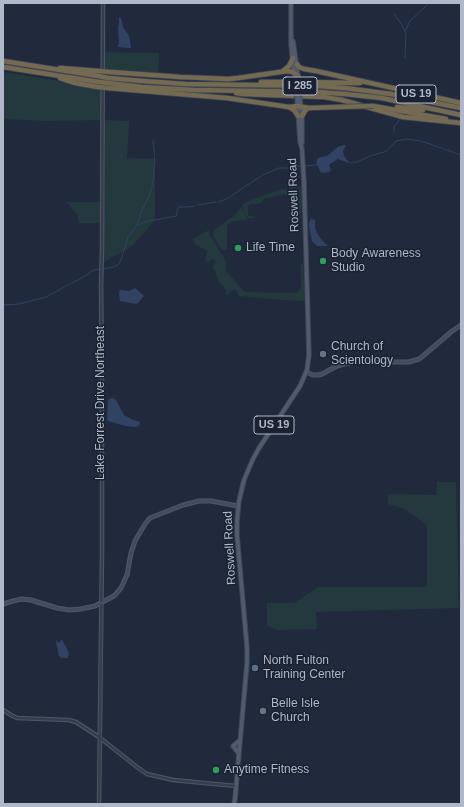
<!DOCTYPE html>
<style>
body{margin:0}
#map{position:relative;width:464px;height:807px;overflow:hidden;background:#212a3d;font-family:Helvetica,sans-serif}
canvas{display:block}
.frame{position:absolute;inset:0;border:4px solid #b0b7c9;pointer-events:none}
</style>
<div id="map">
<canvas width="464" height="807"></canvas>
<div class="frame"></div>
</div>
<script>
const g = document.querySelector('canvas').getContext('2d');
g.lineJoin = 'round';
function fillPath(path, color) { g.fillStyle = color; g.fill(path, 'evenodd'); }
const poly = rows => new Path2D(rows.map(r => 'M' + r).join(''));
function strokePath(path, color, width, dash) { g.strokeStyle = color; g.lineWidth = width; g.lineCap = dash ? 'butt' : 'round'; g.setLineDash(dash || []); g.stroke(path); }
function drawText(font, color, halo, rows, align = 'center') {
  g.font = font + ' Helvetica,sans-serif'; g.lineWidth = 3; g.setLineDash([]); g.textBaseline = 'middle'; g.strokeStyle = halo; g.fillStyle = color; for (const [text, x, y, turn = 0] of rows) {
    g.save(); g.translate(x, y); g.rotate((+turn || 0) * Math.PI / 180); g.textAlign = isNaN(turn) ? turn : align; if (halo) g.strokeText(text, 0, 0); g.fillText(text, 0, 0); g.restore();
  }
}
fillPath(poly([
 [105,52,159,53,158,73,124,72,105,69],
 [3,72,103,88,104,120,129,121,127,158,155,159,155,220,132,246,102,263,102,223,79,223,77,214,66,202,103,202,104,120,47,121,3,119],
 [299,186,301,187,302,190,301,218,299,220,291,220,289,218,289,217,291,217,292,218,300,218,299,205,298,202,299,199,299,188,297,188,290,189,290,199,289,198,289,189,290,187],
 [285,189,287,190,287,196,285,194,278,196,265,198,259,204,251,204,248,205,248,215,250,216,255,217,255,218,250,218,247,217,245,215,243,206,243,204,249,201,278,190],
 [241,208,242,208,245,216,247,218,247,220,234,221,227,225,227,249,226,250,222,250,213,236,214,230,235,215],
 [209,230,209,234,226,261,226,271,245,292,296,293,299,291,301,288,301,263,303,264,305,301,285,300,239,296,236,291,236,289,230,292,228,296,225,294,227,290,219,282,215,271,213,269,213,266,216,262,213,259,208,262,207,262,205,258,208,251,196,245,193,241,193,239,195,238],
 [437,482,456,482,459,608,316,612,317,629,278,630,267,626,267,603,294,603,318,587,427,587,427,525,405,509,388,504,388,494,436,495]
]), '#23393e');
fillPath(poly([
 [120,17,121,18,123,27,128,34,130,40,131,48,130,48,118,47,119,42,118,28,119,22,119,18],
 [344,145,346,145,343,151,344,156,347,160,351,163,346,162,338,159,330,164,329,165,331,170,329,172,323,173,320,172,319,168,316,164,318,158,321,157,327,156,338,147],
 [311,219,315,220,315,228,317,233,321,239,328,246,318,246,316,245,312,241,309,228,309,223],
 [135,288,144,296,138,303,136,304,120,301,119,293,120,290,129,291],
 [113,398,116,400,119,406,124,415,133,420,140,422,140,423,139,426,135,427,126,426,108,421,107,419,108,401,109,399],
 [57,640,58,643,60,642,61,640,62,640,69,653,68,658,61,658,59,656,56,642]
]), '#314264');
strokePath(poly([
 [394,14,402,25,406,34,405,58],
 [405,31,410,21,427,5],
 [394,132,394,127,400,119],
 [351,163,357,162,370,156,384,152,388,150,396,141,406,139,421,141,461,155],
 [306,166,316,165],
 [263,175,279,168,289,168,300,166],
 [219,202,228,198,261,176],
 [198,205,216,202],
 [137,225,140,215,151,191,153,181,155,160,153,140],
 [3,305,19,304,46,297,85,276,94,270,114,267,118,265,121,260,128,237,136,226,144,222,176,216,177,215,177,210,179,207,189,207,195,206]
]), '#314264', 1);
const tertiary = poly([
 [3,710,11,715,17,718,69,720,76,722,99,737,137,767,147,774,173,780,236,786],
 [99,804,102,553,102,361,101,288,102,247,103,3]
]);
const secondary = poly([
 [306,372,313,375,318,375,322,374,337,366,352,362,409,362,419,359,423,356,451,332,461,325],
 [3,604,13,601,22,599,31,600,57,608,69,610,81,609,95,606,114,596,121,588,127,575,131,553,135,541,145,524,150,518,183,505,199,501,211,501,238,506]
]);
const primary = poly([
 [291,3,291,45,294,74],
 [293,41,298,76],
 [300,98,302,116,302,143],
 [239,754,233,746,240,740],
 [234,804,235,799,247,663,247,647,237,535,237,521,239,501,244,480,253,459,259,448,300,386,307,370,309,355,304,183,302,149,300,141,297,98]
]);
const motorway = poly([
 [3,61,98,76],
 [297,64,299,67,304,69,316,71,461,103],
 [3,67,99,82],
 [60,68,98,71],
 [283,71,289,66,293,58],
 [110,72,180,77,228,79,238,78,287,71,293,72,298,76],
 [60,78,75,83,98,87],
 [108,78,143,81,185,84,317,86,345,88,391,94,461,108],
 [261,82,302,82,360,83],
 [108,83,142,87,194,90,317,92,345,94,382,98,461,115],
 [108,88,227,98,289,107,298,106,308,108,338,107],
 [236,93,243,94,324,97,342,100,403,117,461,123],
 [373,106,446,119],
 [289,107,294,110,298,116],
 [397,107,423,110],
 [302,116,305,111,308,108]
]);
strokePath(tertiary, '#505768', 4.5);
strokePath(secondary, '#505768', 5);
strokePath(primary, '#3e4656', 5.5);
strokePath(motorway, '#3d4455', 6);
strokePath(tertiary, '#353d4d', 2.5);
strokePath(secondary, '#424b60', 3);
strokePath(primary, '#525b6d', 3.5);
strokePath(motorway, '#746951', 4.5);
const primaryBridge = poly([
 [295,77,297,98],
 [298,77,300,98]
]);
const motorwayBridge = poly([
 [98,71,110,72],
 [98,76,108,78],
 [99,82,108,83],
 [98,87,108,88],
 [338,107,373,106]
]);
strokePath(primaryBridge, '#3e4656', 5.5, []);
strokePath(motorwayBridge, '#3d4455', 6, []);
strokePath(primaryBridge, '#525b6d', 3.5);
strokePath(motorwayBridge, '#746951', 4.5);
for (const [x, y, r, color] of [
 [238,248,4,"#2e9e5b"],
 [323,261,4,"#2e9e5b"],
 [323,354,4,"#6b7280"],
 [255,668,4,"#5c6f8a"],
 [263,711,4,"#6b7280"],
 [216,770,4,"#2e9e5b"]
]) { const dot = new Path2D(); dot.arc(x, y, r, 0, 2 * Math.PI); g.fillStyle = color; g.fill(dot); strokePath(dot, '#1a2232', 1.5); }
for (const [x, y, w] of [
 [300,86,34],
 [416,94,40],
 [274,425,40]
]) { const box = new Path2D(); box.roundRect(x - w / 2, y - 9, w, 18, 3); g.fillStyle = '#1a2232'; g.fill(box); strokePath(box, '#b0b7c9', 1); }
drawText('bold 11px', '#b0b7c9', null, [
 ["I 285",300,86],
 ["US 19",416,94],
 ["US 19",274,425]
]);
drawText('12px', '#b0b7c9', '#1a2232', [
 ["Roswell Road",294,195,-92],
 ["Lake Forrest Drive Northeast",101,403,-90],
 ["Roswell Road",230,548,-93]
]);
drawText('12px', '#b0b7c9', '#1a2232', [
 ["Life Time",246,248],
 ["Body Awareness",331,254],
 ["Studio",331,268],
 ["Church of",331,347],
 ["Scientology",331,361],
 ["North Fulton",263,661],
 ["Training Center",263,675],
 ["Belle Isle",271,704],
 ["Church",271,718],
 ["Anytime Fitness",224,770]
], 'left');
</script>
